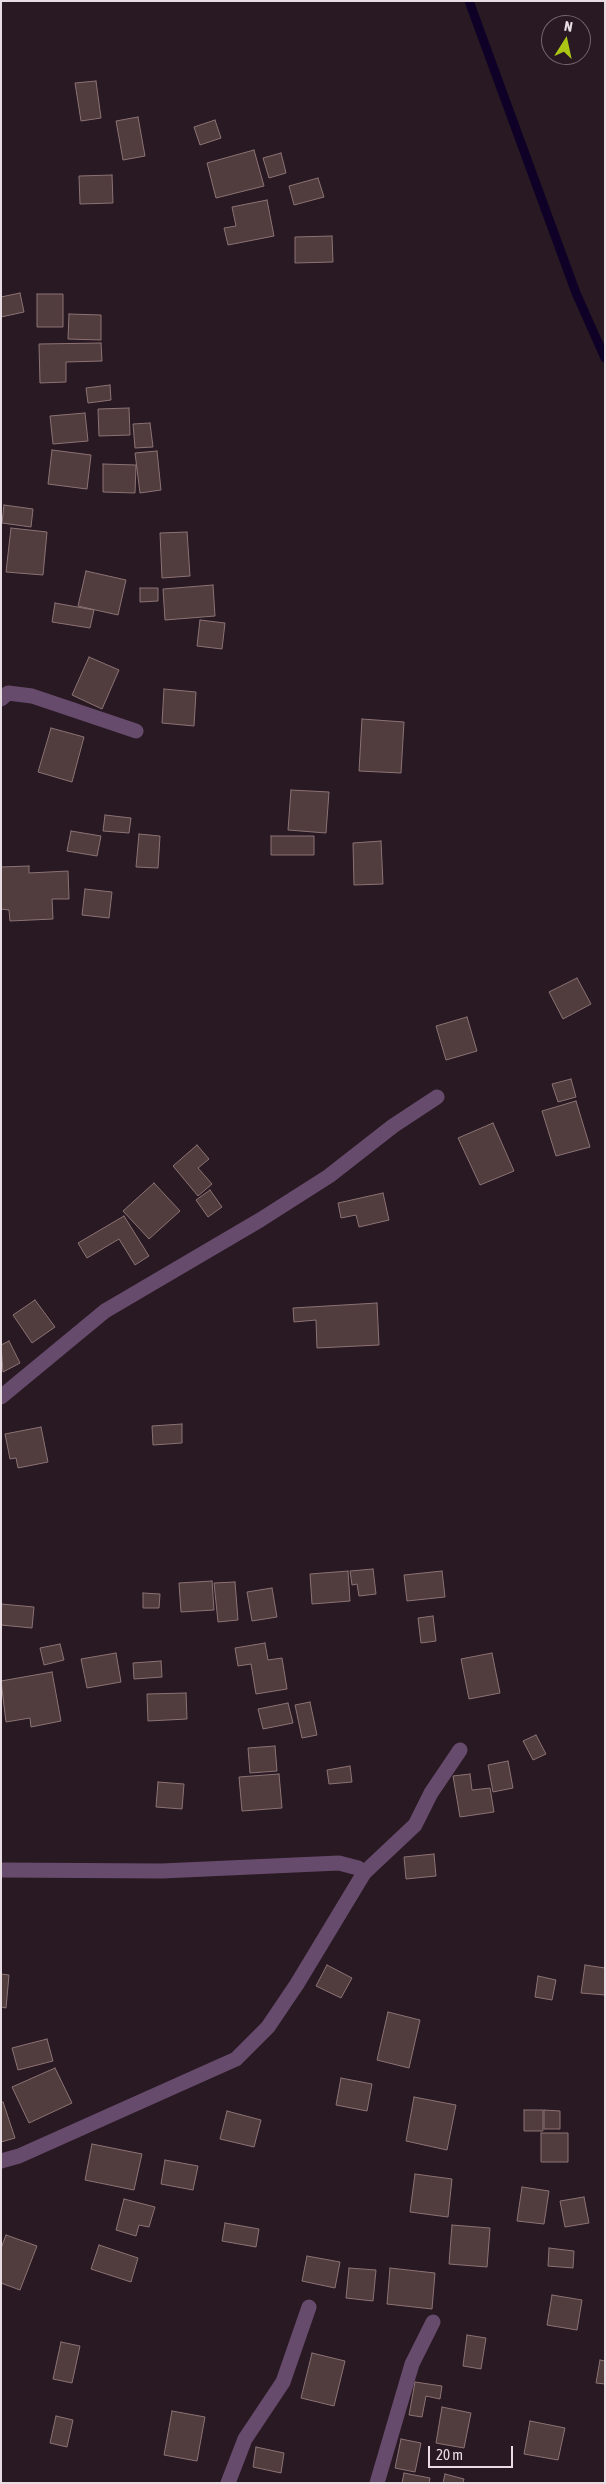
<!DOCTYPE html>
<style>
body{margin:0}
#map{position:relative;width:606px;height:2484px;overflow:hidden;background:#291922;font-family:"Asap Condensed",sans-serif}
canvas{display:block}
.frame{position:absolute;inset:0;border:2px solid #e8dde2;pointer-events:none}
.north{position:absolute;left:541px;top:15px;width:50px;height:50px;box-sizing:border-box;background:#291922;border:1px solid #75676f;border-radius:50%;rotate:10deg;font-size:14px;font-weight:700;line-height:20px;text-align:center;color:#e8dde2}
.north::after{content:'';display:block;margin:auto;width:18px;height:22px;background:#abc615;clip-path:polygon(50% 0,100% 100%,50% 72%,0 100%)}
.scale{position:absolute;left:428px;top:2446px;width:85px;height:22px;box-sizing:border-box;border:2px solid #e8dde2;border-top:0;padding-left:6px;font-size:15px;line-height:18px;white-space:nowrap;color:#e8dde2;-webkit-text-stroke:4px #291922;paint-order:stroke}
</style>
<div id="map">
<canvas width="606" height="2484"></canvas>
<div class="frame"></div>
<div class="north">N</div>
<div class="scale">20 m</div>
</div>
<script>
const g = document.querySelector('canvas').getContext('2d');
g.lineJoin = 'round';
const poly = rows => new Path2D(rows.map(r => 'M' + r).join(''));
function strokePath(path, color, width, dash) { g.strokeStyle = color; g.lineWidth = width; g.lineCap = dash ? 'butt' : 'round'; g.setLineDash(dash || []); g.stroke(path); }
function fillPath(path, color) { g.fillStyle = color; g.fill(path, 'evenodd'); }
strokePath(poly([
 [469,1,576,293,605,358]
]), '#0e0027', 9);
const building = poly([
 [96,81,101,118,81,121,75,83,96,81],
 [138,117,145,156,123,160,116,121,138,117],
 [215,120,221,138,200,145,194,127,215,120],
 [254,150,264,186,216,198,207,163,254,150],
 [281,153,286,173,269,178,263,158,281,153],
 [112,175,113,203,80,204,79,176,112,175],
 [318,178,324,197,294,205,289,186,318,178],
 [267,200,274,236,228,245,224,228,236,226,232,207,267,200],
 [332,236,333,262,295,263,295,237,332,236],
 [20,293,24,312,1,317,1,297,20,293],
 [37,294,63,294,63,327,37,327,37,294],
 [69,314,101,315,101,340,68,339,69,314],
 [101,343,102,361,66,362,66,382,40,383,39,344,101,343],
 [110,385,111,400,88,403,86,388,110,385],
 [129,408,130,435,99,436,98,409,129,408],
 [85,413,88,441,53,444,50,416,85,413],
 [150,423,153,447,135,448,133,424,150,423],
 [52,450,91,455,87,489,48,484,52,450],
 [157,451,161,490,140,493,135,453,157,451],
 [103,464,136,465,135,493,103,492,103,464],
 [4,505,33,509,31,527,2,523,4,505],
 [11,528,47,532,43,575,6,572,11,528],
 [187,532,190,576,162,578,160,533,187,532],
 [86,571,126,580,118,615,78,606,86,571],
 [213,585,215,616,165,620,163,589,213,585],
 [140,588,158,588,158,601,140,602,140,588],
 [55,603,94,610,90,628,52,622,55,603],
 [200,620,225,623,222,649,197,646,200,620],
 [89,657,119,670,102,709,72,695,89,657],
 [164,689,196,692,194,726,162,723,164,689],
 [362,719,404,722,401,773,359,771,362,719],
 [51,728,84,737,72,782,38,772,51,728],
 [291,790,329,792,326,833,288,830,291,790],
 [105,815,131,818,129,833,103,831,105,815],
 [71,831,101,836,97,856,67,851,71,831],
 [139,834,160,836,158,868,136,867,139,834],
 [271,836,314,836,314,855,271,855,271,836],
 [381,841,383,884,354,885,353,843,381,841],
 [29,866,29,873,68,871,69,899,52,899,53,919,10,921,9,910,1,909,1,867,29,866],
 [85,889,112,892,109,918,82,915,85,889],
 [577,978,591,1004,563,1019,549,992,577,978],
 [467,1017,477,1051,446,1060,436,1026,467,1017],
 [571,1079,576,1097,558,1102,552,1084,571,1079],
 [576,1101,590,1147,556,1156,542,1111,576,1101],
 [493,1123,514,1171,480,1185,458,1138,493,1123],
 [197,1145,209,1159,198,1168,212,1184,198,1196,173,1166,197,1145],
 [154,1183,180,1211,149,1239,123,1211,154,1183],
 [210,1190,222,1207,208,1217,196,1200,210,1190],
 [383,1193,389,1220,359,1227,356,1215,341,1218,338,1203,383,1193],
 [124,1216,149,1256,135,1265,119,1239,87,1258,78,1243,124,1216],
 [35,1300,55,1327,32,1343,13,1315,35,1300],
 [377,1303,379,1345,317,1348,316,1320,294,1322,293,1308,377,1303],
 [9,1341,20,1363,3,1372,1,1345,9,1341],
 [182,1424,182,1443,153,1445,152,1426,182,1424],
 [41,1427,48,1462,18,1468,16,1458,10,1459,5,1434,41,1427],
 [373,1569,376,1594,359,1596,357,1584,352,1585,350,1571,373,1569],
 [348,1571,350,1601,312,1604,310,1574,348,1571],
 [442,1571,445,1597,407,1601,404,1575,442,1571],
 [212,1581,214,1610,181,1612,179,1583,212,1581],
 [235,1582,238,1620,218,1622,214,1583,235,1582],
 [272,1588,277,1617,252,1621,247,1592,272,1588],
 [143,1593,160,1594,159,1608,143,1608,143,1593],
 [1,1604,34,1607,32,1628,1,1625,1,1604],
 [433,1616,436,1641,421,1643,418,1618,433,1616],
 [265,1643,268,1660,282,1658,287,1689,256,1694,251,1664,238,1666,235,1648,265,1643],
 [60,1644,64,1660,44,1665,40,1648,60,1644],
 [116,1653,121,1682,87,1688,81,1659,116,1653],
 [492,1653,500,1693,469,1699,461,1659,492,1653],
 [161,1661,162,1677,134,1679,133,1663,161,1661],
 [52,1672,61,1721,31,1727,30,1718,6,1722,1,1681,52,1672],
 [186,1693,187,1719,148,1721,147,1694,186,1693],
 [310,1702,317,1735,302,1738,295,1705,310,1702],
 [288,1703,293,1723,263,1729,258,1709,288,1703],
 [536,1735,546,1754,533,1760,523,1741,536,1735],
 [275,1746,277,1771,250,1773,248,1748,275,1746],
 [508,1761,513,1788,493,1792,488,1765,508,1761],
 [350,1766,352,1782,329,1784,327,1770,350,1766],
 [279,1774,282,1808,242,1811,239,1777,279,1774],
 [470,1774,472,1790,490,1788,494,1812,460,1817,453,1776,470,1774],
 [158,1782,184,1784,182,1809,156,1807,158,1782],
 [434,1854,436,1876,406,1879,404,1857,434,1854],
 [327,1965,352,1978,341,1998,316,1986,327,1965],
 [585,1965,605,1968,605,1995,581,1993,585,1965],
 [1,1974,9,1975,6,2008,1,2007,1,1974],
 [538,1976,556,1980,552,2000,535,1997,538,1976],
 [388,2012,420,2020,409,2068,377,2060,388,2012],
 [47,2039,53,2061,18,2070,12,2048,47,2039],
 [55,2068,72,2103,29,2123,12,2087,55,2068],
 [341,2078,372,2084,367,2111,336,2105,341,2078],
 [414,2097,456,2105,447,2150,406,2141,414,2097],
 [3,2102,15,2138,1,2142,1,2103,3,2102],
 [524,2110,543,2110,543,2131,524,2131,524,2110],
 [544,2110,560,2111,560,2129,544,2129,544,2110],
 [227,2111,261,2120,254,2147,220,2139,227,2111],
 [541,2133,568,2133,568,2162,541,2162,541,2133],
 [92,2144,142,2154,134,2190,85,2180,92,2144],
 [165,2160,198,2166,193,2190,161,2184,165,2160],
 [415,2174,452,2179,448,2217,410,2212,415,2174],
 [522,2187,549,2191,544,2224,517,2221,522,2187],
 [584,2197,589,2223,565,2227,560,2201,584,2197],
 [124,2199,155,2207,149,2227,139,2225,136,2236,116,2230,124,2199],
 [225,2223,259,2229,256,2247,222,2241,225,2223],
 [452,2225,490,2228,487,2267,449,2264,452,2225],
 [6,2235,37,2246,20,2290,1,2283,1,2248,6,2235],
 [99,2245,138,2258,131,2282,91,2269,99,2245],
 [549,2248,574,2251,573,2268,548,2266,549,2248],
 [307,2256,340,2262,335,2288,302,2281,307,2256],
 [349,2268,376,2270,373,2301,346,2298,349,2268],
 [390,2268,435,2273,432,2309,387,2304,390,2268],
 [552,2295,582,2300,577,2330,547,2325,552,2295],
 [467,2335,486,2338,481,2369,463,2366,467,2335],
 [61,2342,80,2346,72,2383,53,2379,61,2342],
 [312,2353,345,2361,334,2406,301,2398,312,2353],
 [600,2360,605,2361,605,2384,596,2383,600,2360],
 [415,2382,442,2386,440,2399,426,2396,422,2417,409,2415,415,2382],
 [442,2407,471,2413,464,2448,436,2443,442,2407],
 [172,2411,205,2417,197,2461,164,2455,172,2411],
 [56,2416,73,2420,67,2447,50,2443,56,2416],
 [530,2421,565,2428,558,2460,524,2454,530,2421],
 [401,2439,421,2443,415,2472,395,2468,401,2439],
 [256,2447,284,2453,281,2473,253,2467,256,2447],
 [404,2473,430,2478,429,2483,402,2483,404,2473],
 [445,2474,464,2479,463,2483,443,2483,445,2474]
]);
fillPath(building, '#513c3e');
strokePath(building, '#8b7375', 1);
strokePath(poly([
 [1,699,8,693,32,696,136,731],
 [1,1397,105,1311,260,1220,329,1176,393,1126,437,1097],
 [1,1870,162,1871,339,1863,358,1868,364,1873],
 [1,2161,19,2156,236,2059,268,2027,297,1984,364,1873,415,1825,431,1793,460,1750],
 [228,2483,245,2439,283,2382,309,2307],
 [377,2483,412,2364,433,2322]
]), '#674b6d', 15);
</script>
